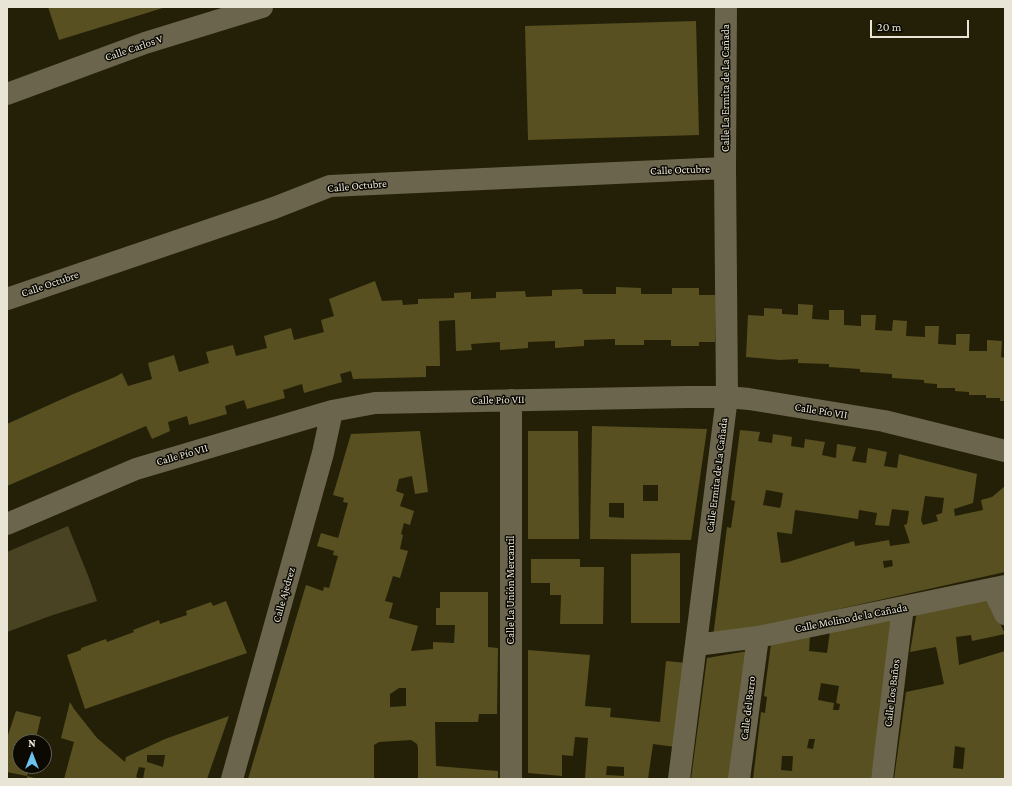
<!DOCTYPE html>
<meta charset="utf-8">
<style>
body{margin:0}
#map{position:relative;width:1012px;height:786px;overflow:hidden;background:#242008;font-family:"Crimson Pro",serif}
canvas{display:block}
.frame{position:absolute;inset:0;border:8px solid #e8e5d7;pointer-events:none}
.north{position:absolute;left:12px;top:734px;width:40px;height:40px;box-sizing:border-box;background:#0b0902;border:1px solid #636157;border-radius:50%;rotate:0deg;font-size:11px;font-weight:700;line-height:16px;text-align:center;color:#e8e5d7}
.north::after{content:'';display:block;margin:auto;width:14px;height:18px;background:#6ac3f1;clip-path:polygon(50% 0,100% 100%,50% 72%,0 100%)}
.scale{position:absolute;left:870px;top:20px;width:99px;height:18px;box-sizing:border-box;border:2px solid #e8e5d7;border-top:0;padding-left:5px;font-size:12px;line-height:14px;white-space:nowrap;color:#e8e5d7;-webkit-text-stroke:3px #0b0902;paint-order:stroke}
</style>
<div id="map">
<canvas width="1012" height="786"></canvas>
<div class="frame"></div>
<div class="north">N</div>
<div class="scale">20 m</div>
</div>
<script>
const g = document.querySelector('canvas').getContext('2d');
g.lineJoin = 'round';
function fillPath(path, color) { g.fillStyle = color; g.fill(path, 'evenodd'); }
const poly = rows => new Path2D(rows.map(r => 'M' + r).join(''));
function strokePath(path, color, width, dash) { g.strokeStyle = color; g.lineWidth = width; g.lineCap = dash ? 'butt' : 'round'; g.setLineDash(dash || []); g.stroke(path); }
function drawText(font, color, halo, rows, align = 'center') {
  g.font = font + ' "Crimson Pro",serif'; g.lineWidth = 3; g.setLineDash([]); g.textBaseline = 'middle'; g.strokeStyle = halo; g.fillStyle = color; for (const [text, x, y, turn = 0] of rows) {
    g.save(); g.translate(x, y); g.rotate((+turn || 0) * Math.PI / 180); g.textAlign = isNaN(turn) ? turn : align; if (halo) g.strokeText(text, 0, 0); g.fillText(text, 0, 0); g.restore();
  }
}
fillPath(poly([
 [68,526,89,578,97,601,53,615,7,632,7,552]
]), '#494324');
fillPath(poly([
 [48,7,166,7,59,40],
 [696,21,699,135,528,140,525,26],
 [375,281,382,301,402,300,403,305,418,304,418,299,454,298,454,293,471,292,471,299,496,298,496,292,525,291,526,297,552,296,552,290,582,289,583,294,616,294,616,287,641,288,641,294,672,294,672,288,699,288,699,295,716,295,715,342,699,342,699,346,671,346,671,340,644,340,644,345,615,345,615,339,584,340,584,346,555,348,555,341,528,342,528,348,500,350,500,342,471,344,472,350,456,351,455,320,439,321,440,366,426,366,426,377,353,379,351,371,340,374,342,382,304,393,302,384,283,390,285,398,247,409,244,400,225,406,227,414,189,425,187,416,168,422,170,431,152,439,146,426,7,486,7,424,71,395,115,377,122,373,128,386,152,379,148,363,174,355,179,372,209,363,206,352,233,345,236,356,267,348,264,336,291,328,294,340,324,332,321,320,334,316,329,299],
 [798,304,813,305,812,319,829,320,829,310,844,310,844,325,861,326,861,315,876,315,875,330,892,331,893,320,907,321,906,336,925,337,925,326,939,326,938,344,956,345,956,334,970,334,969,351,987,351,987,340,1002,341,1001,357,1005,358,1005,401,1000,401,1000,398,986,398,986,395,969,395,969,392,955,391,955,388,937,388,937,384,924,383,924,380,892,378,892,374,860,372,860,369,829,367,829,364,798,363,798,359,780,360,746,357,748,315,764,316,764,308,782,309,782,314,798,315],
 [592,426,707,429,691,540,590,539],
 [643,485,658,485,658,501,643,501],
 [609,503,624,503,624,518,609,517],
 [740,430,760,432,758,441,772,443,773,434,792,437,791,446,804,448,805,439,825,442,822,455,836,458,837,444,856,447,852,461,866,463,868,448,887,452,884,466,897,468,899,454,977,474,973,503,954,509,955,516,983,510,981,500,992,497,1005,486,1005,572,713,637,727,527,731,528,735,501,731,500],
 [766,490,783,493,781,505,780,508,763,505],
 [925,496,944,498,942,513,936,515,938,521,923,525,921,520],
 [892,509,909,511,907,524,904,525,910,543,890,546,889,540,855,546,854,541,788,562,781,563,777,534,777,532,792,534,795,510,858,519,859,510,877,513,875,525,889,526],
 [892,560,893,566,884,568,883,561],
 [420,431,428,492,415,494,412,476,399,479,396,491,404,494,400,506,414,511,410,525,404,523,401,534,403,535,400,549,408,551,400,578,393,576,385,601,393,603,389,618,418,626,411,651,433,649,433,642,454,643,455,625,436,625,436,608,440,608,440,592,488,592,488,647,498,648,497,714,479,714,478,722,435,722,436,766,498,771,498,779,418,779,418,748,417,744,411,740,379,742,374,745,374,779,248,779,306,585,323,591,324,587,329,588,338,556,333,555,334,551,317,546,321,533,338,538,339,535,348,503,343,502,344,498,333,495,351,434],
 [399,688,406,688,406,706,390,707,390,694],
 [528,431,578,431,579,539,528,539],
 [680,553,680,623,631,623,631,554],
 [531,559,580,559,580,567,604,567,603,624,560,624,561,595,550,595,550,583,531,583],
 [988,596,1005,634,972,641,971,635,956,637,959,665,1005,651,1005,779,894,779,906,692,944,684,936,647,910,652,917,611],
 [955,746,965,748,963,769,953,768],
 [226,601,247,653,85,709,67,655,81,650,81,648,106,639,107,642,134,632,133,630,159,620,160,624,187,615,186,611,211,602,213,606],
 [895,618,871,779,753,779,761,712,765,713,767,697,764,696,771,644,810,636,809,651,827,653,830,631],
 [821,683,839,686,836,703,840,704,839,710,833,710,834,703,818,700],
 [809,739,815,739,813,749,807,748],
 [782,756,793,756,792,771,781,770],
 [528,650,590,655,585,706,611,708,610,717,660,722,666,661,688,663,676,747,653,744,648,779,592,779,585,778,588,738,575,737,573,756,562,755,562,776,528,773],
 [607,766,624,767,624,776,606,775],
 [748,651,732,779,691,779,707,658],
 [70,702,74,709,97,738,125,762,126,757,165,739,229,716,207,779,143,779,145,768,139,767,136,777,140,779,64,779,74,742,61,738],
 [147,755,165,755,163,767,147,762],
 [16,711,41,717,35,742,20,742,20,766,30,766,27,776,38,779,27,779,27,776,7,772,7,738]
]), '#585020');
strokePath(poly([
 [7,94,145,43,262,7],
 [7,299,274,208,330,186,725,168],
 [7,524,136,469,332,411,375,403,687,397,727,397,749,399,884,421,1005,451],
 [993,589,1005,614],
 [696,645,758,637,1005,586],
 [232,779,323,453,332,411],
 [511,779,511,400],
 [679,779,727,397,725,168,726,7],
 [739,779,758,637],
 [882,779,903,607]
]), '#6a654c', 22);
drawText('11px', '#e8e5d7', '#0b0902', [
 ["Calle Carlos V",134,48,-19],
 ["Calle La Ermita de La Cañada",726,88,-90],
 ["Calle Octubre",680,170,-2],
 ["Calle Octubre",357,186,-5],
 ["Calle Octubre",50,284,-19],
 ["Calle Pío VII",498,400,-1],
 ["Calle Pío VII",821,411,9],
 ["Calle Pío VII",182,455,-16],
 ["Calle Ermita de La Cañada",717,475,-83],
 ["Calle La Unión Mercantil",511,590,-90],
 ["Calle Ajedrez",284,595,-74],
 ["Calle Molino de la Cañada",851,618,-11],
 ["Calle Los Baños",892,693,-83],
 ["Calle del Barro",748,708,-83]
]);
</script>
